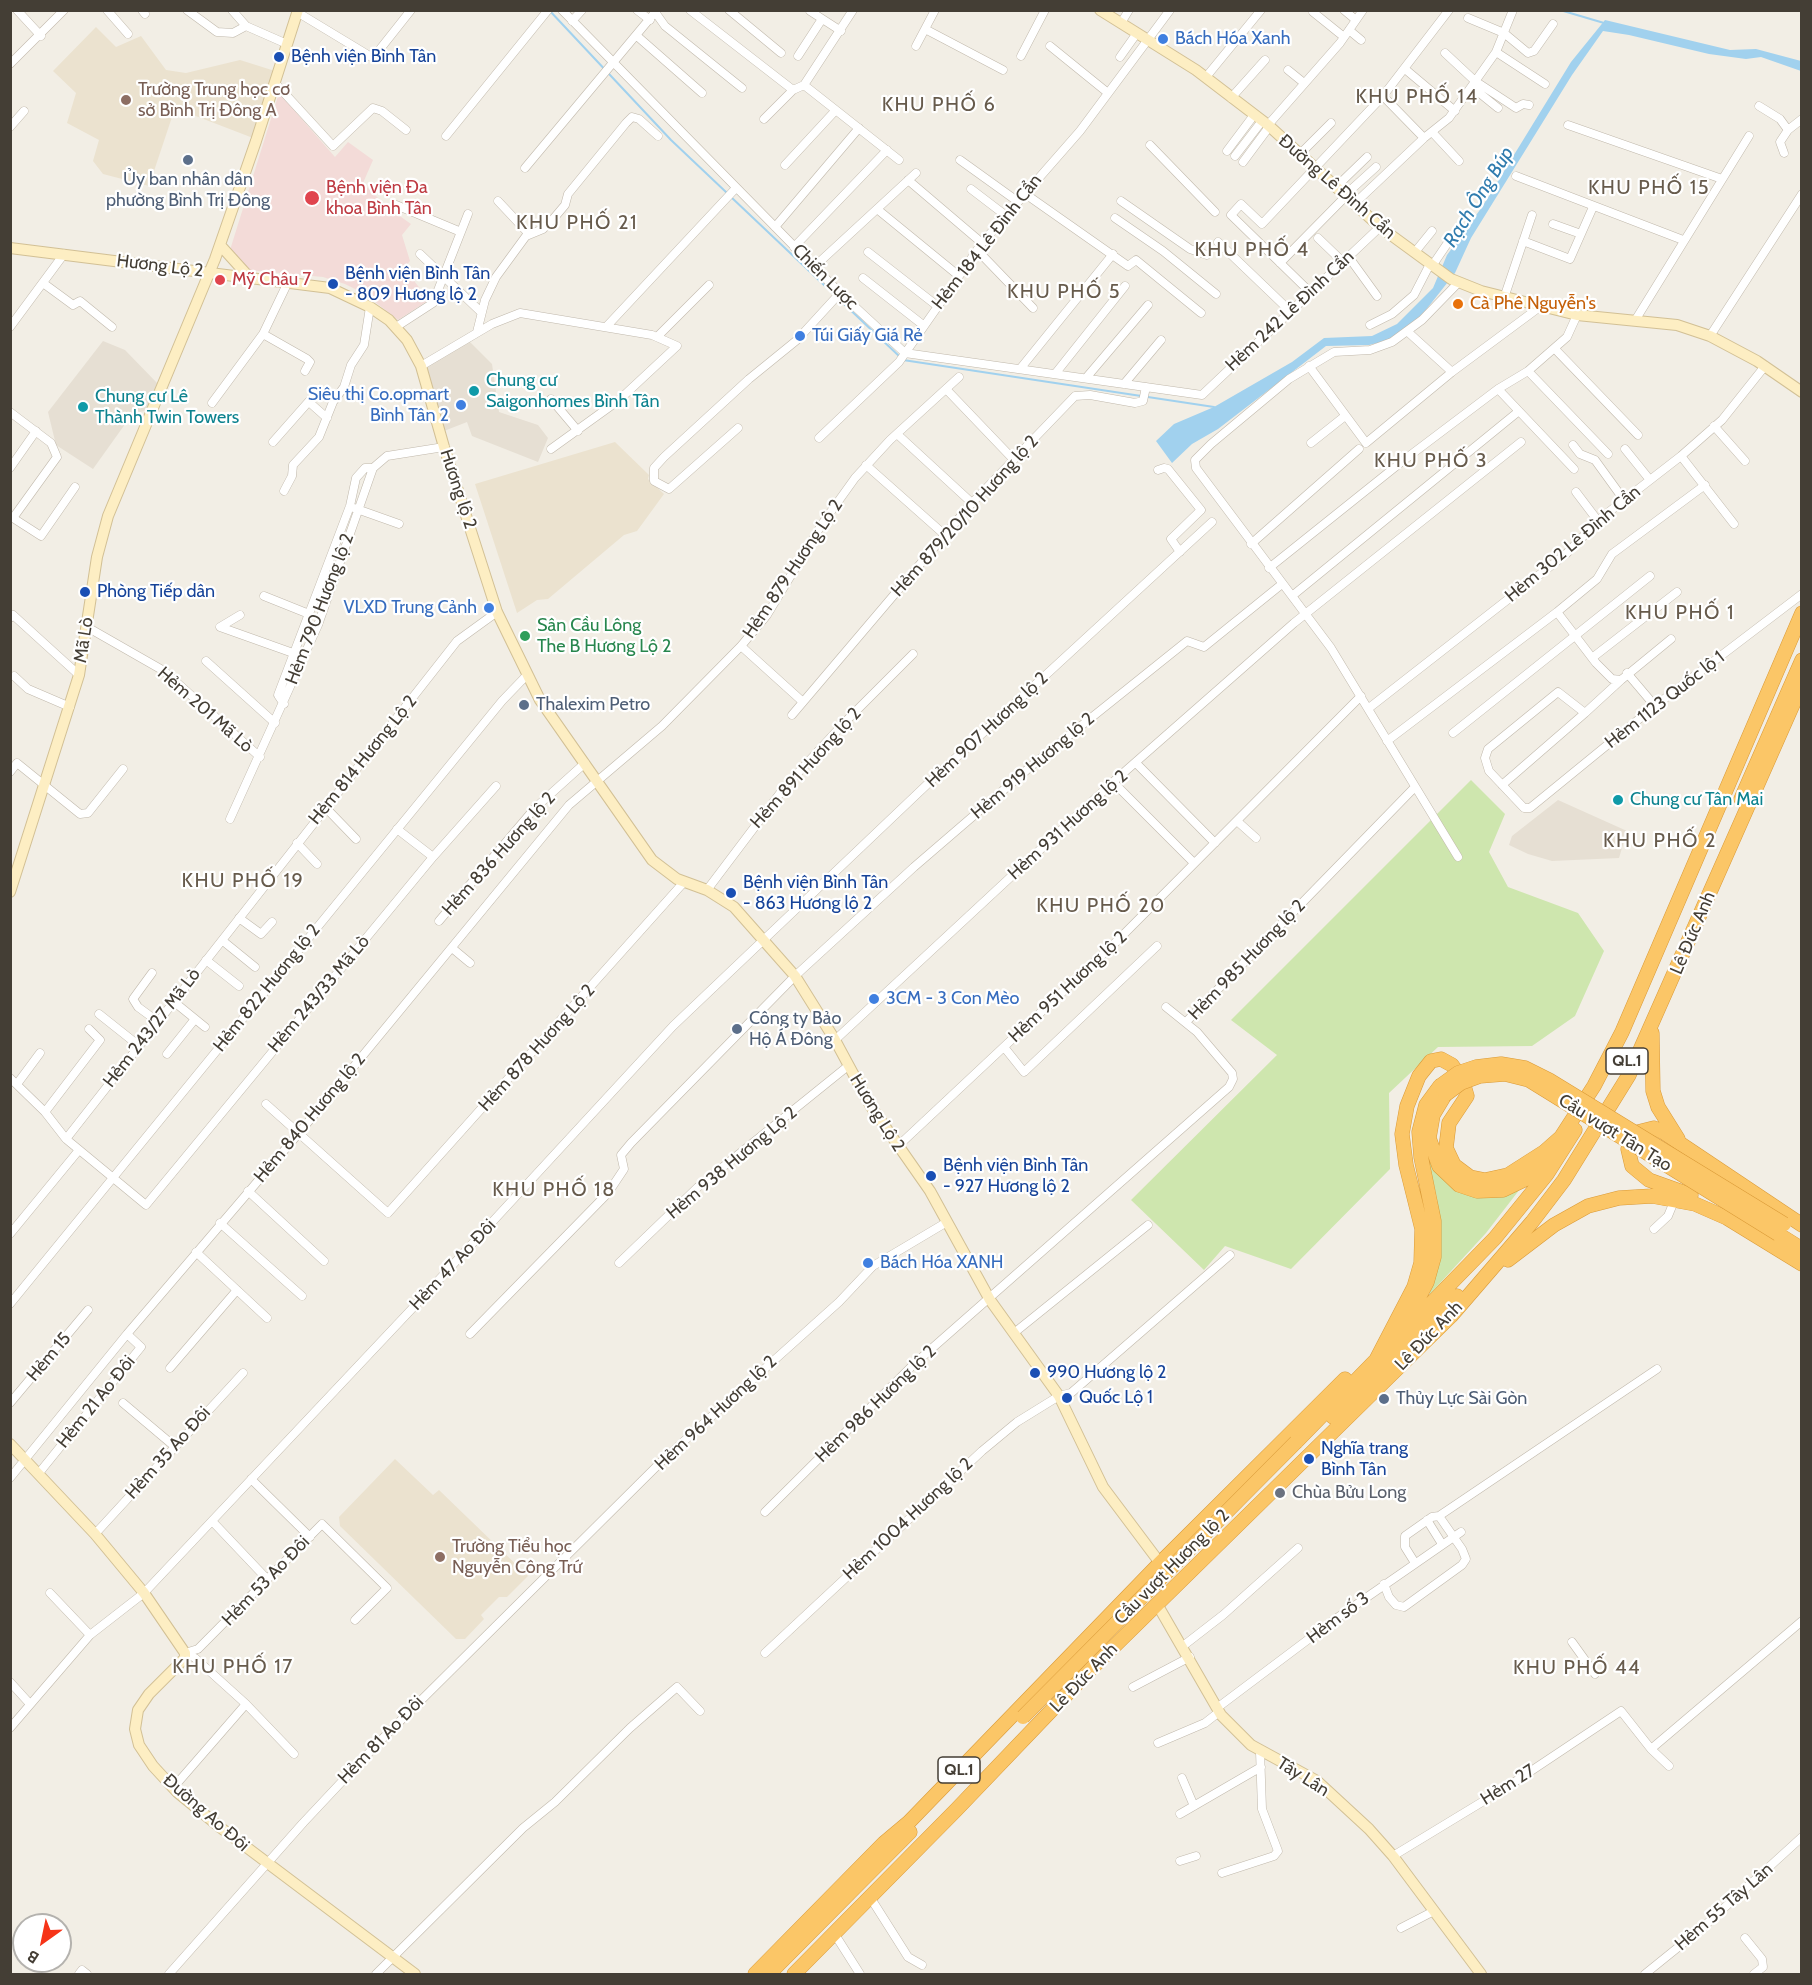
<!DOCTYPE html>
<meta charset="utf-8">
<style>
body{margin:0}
#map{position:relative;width:1812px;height:1985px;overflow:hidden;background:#f2eee5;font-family:Cabin,sans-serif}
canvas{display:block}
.frame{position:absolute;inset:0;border:12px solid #443e35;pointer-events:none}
.north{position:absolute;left:12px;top:1913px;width:60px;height:60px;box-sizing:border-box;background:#fff;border:2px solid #b4b2ae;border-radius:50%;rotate:213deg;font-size:16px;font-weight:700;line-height:24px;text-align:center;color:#443e35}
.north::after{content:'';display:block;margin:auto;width:21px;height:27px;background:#f63418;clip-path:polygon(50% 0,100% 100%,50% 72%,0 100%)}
</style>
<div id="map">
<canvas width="1812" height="1985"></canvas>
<div class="frame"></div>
<div class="north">B</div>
</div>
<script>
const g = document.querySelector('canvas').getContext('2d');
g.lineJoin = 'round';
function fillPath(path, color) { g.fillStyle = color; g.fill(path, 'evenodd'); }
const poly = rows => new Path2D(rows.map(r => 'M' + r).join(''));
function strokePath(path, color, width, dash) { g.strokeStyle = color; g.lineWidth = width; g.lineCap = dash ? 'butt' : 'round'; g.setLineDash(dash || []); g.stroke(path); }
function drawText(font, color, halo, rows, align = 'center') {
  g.font = font + ' Cabin,sans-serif'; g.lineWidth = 4.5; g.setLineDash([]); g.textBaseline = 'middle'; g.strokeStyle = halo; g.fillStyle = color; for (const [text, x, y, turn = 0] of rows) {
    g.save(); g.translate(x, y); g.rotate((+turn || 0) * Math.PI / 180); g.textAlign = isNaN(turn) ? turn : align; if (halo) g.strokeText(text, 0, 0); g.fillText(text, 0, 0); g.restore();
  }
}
fillPath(poly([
 [103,341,125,350,158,384,145,411,133,413,93,469,56,445,48,412],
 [469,341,492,364,499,412,538,425,548,438,538,462,472,436,467,422,444,431,425,367],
 [1558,800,1627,831,1619,858,1552,861,1528,854,1509,845,1512,836]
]), '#e6dfd3');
fillPath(poly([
 [96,27,116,47,141,36,166,70,186,73,240,60,275,71,253,138,175,108,149,186,103,174,93,161,99,140,67,123,76,93,53,71],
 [615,442,649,475,648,479,664,494,637,531,624,535,548,599,537,600,517,613,475,484],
 [395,1459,433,1495,439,1490,528,1576,507,1597,499,1597,481,1615,484,1619,465,1639,456,1639,340,1526,339,1517]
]), '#ebe2cf');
fillPath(poly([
 [279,93,335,157,348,142,373,160,363,183,387,207,411,224,402,235,410,261,404,268,429,300,398,320,365,294,345,284,323,277,248,270,230,250]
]), '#f3dbd8');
fillPath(poly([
 [1471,780,1505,814,1489,852,1508,887,1578,913,1604,951,1575,1016,1532,1046,1438,1047,1389,1093,1390,1169,1291,1269,1225,1246,1204,1270,1131,1200,1277,1055,1231,1020],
 [1427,1142,1432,1162,1520,1189,1486,1233,1429,1295,1441,1246,1437,1198,1427,1156]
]), '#cee6ae');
fillPath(poly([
 [1605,20,1730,50,1756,49,1801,61,1801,71,1761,57,1746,59,1709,54,1629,35,1603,31,1572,75,1471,238,1455,273,1414,325,1394,339,1369,345,1326,346,1218,429,1192,444,1172,463,1156,441,1174,424,1214,407,1292,362,1324,338,1372,336,1397,324,1433,288,1447,255,1482,207,1571,62]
]), '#a1d1ee');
strokePath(poly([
 [549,10,671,140,727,193],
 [1560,10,1604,23],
 [731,197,899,356],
 [903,360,1214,407]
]), '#a1d1ee', 2);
const street = poly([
 [17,10,41,36],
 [107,10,128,34],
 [142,10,145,14],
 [187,10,217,32,233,33,246,26],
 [232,10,246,26,287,44],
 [562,10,840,293,905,353,1202,395,1380,227],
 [637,10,650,20],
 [690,10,793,90],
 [729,10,781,53],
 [1344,10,1356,20],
 [810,11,841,31],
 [297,12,373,58,411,10],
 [655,12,665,26,742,88],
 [1313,12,1344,37],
 [1468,18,1504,33,1528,53,1534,51,1553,24],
 [572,21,582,10],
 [1121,23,1129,10],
 [925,29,1003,70],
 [1349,30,1361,40],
 [637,36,702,93],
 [916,46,935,10],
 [1050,46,1108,93],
 [1496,52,1545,84],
 [1445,53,1475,81,1510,104,1516,108,1523,104,1529,105],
 [798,56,822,19],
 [1021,56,1045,10],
 [1120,57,1137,33],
 [10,64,64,10],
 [1405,69,1455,111],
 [1288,70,1304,83],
 [1206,77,1261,10],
 [275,83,333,146,373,108,382,111,406,130],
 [804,85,899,160],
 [1472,87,1498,108],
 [1383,96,1424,138],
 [1231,98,1265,60],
 [1759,106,1780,119,1788,130,1780,142,1784,153],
 [764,119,793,90,804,85,853,10],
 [1268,125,1340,43,1363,10],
 [1568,125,1722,179],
 [10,127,24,111],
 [1788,130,1802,119],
 [1432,132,1459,161],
 [446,136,548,10],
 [1150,145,1215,212],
 [1227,151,1254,115],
 [1300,154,1331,123],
 [1235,156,1262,121],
 [960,160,1017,201],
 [1243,162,1269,127],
 [785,165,835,111],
 [525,168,657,10],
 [1516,176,1683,240],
 [908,180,982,243],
 [1335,188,1367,157],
 [971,189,1005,215],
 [1024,193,1128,266,1136,260,1201,313],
 [1344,196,1376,167],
 [498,201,528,233],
 [1121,201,1190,249,1207,255],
 [396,205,461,232],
 [1353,205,1424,138,1449,118,1496,52,1513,10],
 [877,209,959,276],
 [1115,218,1163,251,1216,294],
 [1553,224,1581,234],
 [775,227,859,128],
 [1318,238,1343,262],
 [1523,241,1570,259,1593,207],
 [1218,242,1290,311],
 [794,247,887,150],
 [977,250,1033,308],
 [868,252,936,305],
 [1415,252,1432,231],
 [420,254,481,312],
 [1348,256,1377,296],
 [1280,263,1345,197],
 [1432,266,1449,241],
 [814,267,916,173],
 [863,278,923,325],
 [43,283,73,305,80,301,112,327],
 [1458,283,1422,320,1392,342,1370,350,1334,352,1289,379,1211,444,1195,460,1196,468,1331,648,1458,857],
 [1310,292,1231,215,1241,204,1262,224,1383,96,1449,10],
 [1504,298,1532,215],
 [1636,319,1749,136],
 [1370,325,1392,314,1414,295,1430,264],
 [607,326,736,188],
 [10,327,64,254],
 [396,327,433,303,468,214],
 [477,332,485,300,496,277,526,236,543,229,554,218,565,205,568,194,626,123,632,117,639,119,658,136],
 [1408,332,1452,372],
 [263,334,307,359,310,362,305,371],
 [1710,336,1802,194],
 [657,337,709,285],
 [1555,349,1638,435],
 [421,366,492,324,520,313,652,335,677,346,619,400,551,449],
 [1309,366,1366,443,1452,372,1541,306],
 [1020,369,1113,254],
 [1528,371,1608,454],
 [1055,374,1125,286],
 [1086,378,1148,305],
 [1124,384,1161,340],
 [946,389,1013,459],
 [1498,389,1574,469],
 [551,399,578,431],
 [309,402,327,418],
 [212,403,263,334,288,282],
 [10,412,51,443,57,457,13,518,41,536,75,487],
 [1714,426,1745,461],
 [738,428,669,489,654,481,654,468,664,457,749,379,797,340,840,293],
 [897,434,972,503],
 [819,438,899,362,982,243,1080,131,1170,10],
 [273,442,318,391],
 [1311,443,1345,416],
 [1573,445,1580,454,1595,460,1624,500],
 [1625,449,1650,480],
 [1681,456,1734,524],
 [866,465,946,536],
 [10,468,36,431],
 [1158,470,1164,468,1168,469,1201,510,1171,539,1180,552],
 [284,491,292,476,293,465,319,437,333,402,344,387,351,365,364,345,370,307],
 [1576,492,1598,521],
 [354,508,399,524],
 [1251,544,1359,449],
 [1269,568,1404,460,1498,389,1528,371,1567,337,1577,315],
 [264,596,309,614],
 [1292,596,1519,411],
 [1557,612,1596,663,1612,679,1621,680,1671,639],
 [240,615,220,627,293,653],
 [10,618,13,615,79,675],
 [87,627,164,671,260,757],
 [741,646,803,702],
 [1592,658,1677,592],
 [206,661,275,723],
 [1627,673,1655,706],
 [14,676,28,689,70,707],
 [1621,680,1585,713,1558,692,1488,749,1485,758,1489,771,1524,808,1530,808,1655,706,1802,594],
 [284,704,278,695,350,506,356,478,365,468,373,468],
 [1369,708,1566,554,1601,518,1681,456,1722,420,1765,366],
 [792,715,972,503,1075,396,1090,395,1135,403,1143,401,1146,387],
 [1453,733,1650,576],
 [1387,741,1557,612,1597,579,1612,554,1705,485],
 [1136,763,1215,843],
 [10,772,17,763,80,814,88,813,123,769],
 [1113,782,1194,863],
 [1502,785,1585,713],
 [325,807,356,839],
 [230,819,318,625,373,468,387,456,444,447],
 [1237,821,1256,838],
 [397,829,433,857],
 [297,843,317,864],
 [707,890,784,788,845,722,913,654],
 [239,918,261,934,272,922],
 [439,921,535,808,585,763],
 [223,941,255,967],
 [452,948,470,963],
 [206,960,239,986],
 [152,973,133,999,138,1007,157,1021],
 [173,1001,205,1027],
 [99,1014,138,1045],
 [1186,1022,1414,788],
 [835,1040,1113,782,1294,623,1521,442],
 [1004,1047,1024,1072,1157,946],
 [167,1054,195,1019],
 [10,1078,45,1112,66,1139,146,1205,433,857,496,786],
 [17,1084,40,1053],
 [266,1104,388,1213,684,882],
 [45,1112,100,1040,89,1029],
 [66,1139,457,641,497,612],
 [898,1146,1118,940,1361,696],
 [248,1191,324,1261],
 [220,1223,302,1296],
 [1654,1229,1668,1216,1675,1199],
 [10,1234,79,1150],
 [196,1252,267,1318],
 [619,1263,698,1187,848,1066],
 [10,1304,502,701,526,676],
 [1014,1333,1148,1225],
 [470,1334,608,1193,624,1169,621,1155,631,1143,795,976,914,867,1036,762,1187,641,1204,647,1282,584],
 [170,1368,237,1290],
 [10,1403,88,1310],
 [123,1403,174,1446],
 [39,1473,141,1347,127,1334],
 [10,1478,127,1334,299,1133,569,805,662,726,741,646,767,615,822,524,855,478,890,440,959,377],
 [251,1479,310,1537],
 [765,1512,913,1365,1229,1087,1233,1079,1232,1073,1197,1032,1166,1007],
 [1427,1520,1442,1544],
 [212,1521,267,1579],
 [95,1534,243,1373],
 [1415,1563,1405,1547,1405,1536,1432,1517,1439,1516,1657,1369],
 [1384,1584,1389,1597,1396,1605,1404,1607,1462,1565,1466,1559,1462,1549,1439,1516],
 [50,1593,90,1635],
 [1572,1642,1595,1674],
 [1183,1646,1223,1615,1298,1548],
 [185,1653,198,1649,322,1524,387,1588,355,1620],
 [185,1653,195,1658,246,1704,294,1754],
 [765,1653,982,1451,1017,1422,1059,1396,1071,1393,1230,1255],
 [10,1682,30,1704],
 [1133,1687,1190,1657],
 [1217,1708,1334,1620,1461,1532],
 [10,1728,90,1635,144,1593,423,1297,673,1026,936,776,1212,522],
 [1158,1743,1205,1723,1219,1712],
 [1651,1749,1802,1621],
 [1182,1778,1194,1806],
 [173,1788,246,1704],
 [1180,1814,1261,1767],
 [1393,1856,1510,1785,1621,1711,1651,1749,1669,1766],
 [1180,1861,1196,1856],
 [1222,1873,1274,1856,1278,1851,1262,1809,1260,1751],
 [870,1897,908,1957,922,1965],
 [1401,1928,1432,1912],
 [834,1933,860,1974],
 [1745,1938,1762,1959,1763,1967,1754,1974],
 [79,1974,82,1970,87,1974],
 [169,1974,303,1823,379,1742,664,1459,839,1302,873,1266,947,1222],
 [376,1974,523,1828,555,1802,630,1728,677,1687,700,1711],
 [1645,1974,1702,1928,1802,1837]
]);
const secondary = poly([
 [1100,10,1196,70,1268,125,1380,227,1451,279,1481,291,1577,315,1677,325,1710,336,1757,361,1802,392],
 [220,245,249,277],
 [10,248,330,288,370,307,389,320,407,340,421,366,444,447,497,612,540,700,652,860,677,879,707,890,734,907,795,976,835,1040,870,1105,930,1191,990,1300,1059,1396,1103,1487,1160,1563],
 [10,892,79,675,97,557,108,516,215,259,256,141,298,10],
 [10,1444,95,1534,144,1593,185,1653,185,1658,149,1694,138,1710,135,1729,139,1745,153,1766,177,1792,221,1828,415,1974],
 [1157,1604,1221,1715,1251,1745,1317,1781,1369,1829,1393,1856,1481,1974]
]);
const highway = poly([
 [1741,799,1802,660],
 [1652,1033,1653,1091,1658,1107,1678,1139],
 [1445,1095,1433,1115,1429,1138,1439,1166,1459,1185,1477,1191,1503,1190,1526,1179,1551,1159],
 [1691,1195,1649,1180,1632,1166,1628,1149,1638,1132,1654,1128,1663,1132,1802,1225],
 [1778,1234,1802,1249],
 [1508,1260,1554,1225,1588,1206,1619,1198,1652,1196,1695,1204,1727,1218,1802,1264],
 [1406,1322,1427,1282,1434,1257,1434,1221,1421,1157,1419,1132,1426,1105,1440,1086],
 [1376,1360,1414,1287,1421,1263,1422,1229,1406,1165,1402,1134,1407,1106,1419,1076,1431,1061,1441,1059,1452,1065,1462,1079,1467,1096,1449,1123,1446,1148,1454,1165,1470,1177,1485,1180,1508,1175,1544,1152,1561,1137,1594,1086,1622,1032,1802,613],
 [1333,1417,1457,1296],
 [1296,1442,1495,1238,1547,1174,1575,1130],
 [755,1974,884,1843,909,1822,1160,1563,1345,1379],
 [769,1974,910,1832],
 [794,1974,956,1810,1090,1670,1451,1316,1532,1222,1564,1180,1629,1075,1802,684]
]);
strokePath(street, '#c0b8ab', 9);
strokePath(secondary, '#d2c095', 12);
strokePath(highway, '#da9a37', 15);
strokePath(street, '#fff', 8);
strokePath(secondary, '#fdeec3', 10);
strokePath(highway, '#fbc667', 14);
const highwayBridge = poly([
 [1440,1086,1458,1073,1476,1067,1501,1064,1525,1068,1549,1080,1784,1224],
 [1445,1095,1461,1083,1480,1076,1505,1074,1529,1080,1778,1234],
 [1023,1717,1296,1442]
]);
strokePath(highwayBridge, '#da9a37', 15, []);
strokePath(highwayBridge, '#fbc667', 14);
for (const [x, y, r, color] of [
 [1163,39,6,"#3f7fe0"],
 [279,57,6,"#1a4fb4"],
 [126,100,6,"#8d6e63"],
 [188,160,6,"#5c6f8a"],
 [312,198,8,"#e0444e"],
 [220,280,6,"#e0444e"],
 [333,284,6,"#1a4fb4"],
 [1458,304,6,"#e8710a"],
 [800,336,6,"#3f7fe0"],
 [474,391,6,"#0f9aa8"],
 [461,405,6,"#3f7fe0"],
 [83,407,6,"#0f9aa8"],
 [85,592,6,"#1a4fb4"],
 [489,608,6,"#3f7fe0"],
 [525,636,6,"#2e9e5b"],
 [524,705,6,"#5c6f8a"],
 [1618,800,6,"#0f9aa8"],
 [731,893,6,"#1a4fb4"],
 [874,999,6,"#3f7fe0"],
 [737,1029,6,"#5c6f8a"],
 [931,1176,6,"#1a4fb4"],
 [868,1263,6,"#3f7fe0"],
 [1035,1373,6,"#1a4fb4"],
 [1067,1398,6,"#1a4fb4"],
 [1384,1399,6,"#5c6f8a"],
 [1309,1459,6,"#1a4fb4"],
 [1280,1493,6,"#6b7280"],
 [440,1557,6,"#8d6e63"]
]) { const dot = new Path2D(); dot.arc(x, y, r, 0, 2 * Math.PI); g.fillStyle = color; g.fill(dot); strokePath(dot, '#fff', 2); }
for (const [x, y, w] of [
 [1627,1061,42],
 [959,1770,42]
]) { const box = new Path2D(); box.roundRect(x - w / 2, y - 13, w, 26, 4.5); g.fillStyle = '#fff'; g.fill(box); strokePath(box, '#443e35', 1.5); }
drawText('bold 16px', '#443e35', null, [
 ["QL.1",1627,1061],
 ["QL.1",959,1770]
]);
drawText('18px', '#366cbe', '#fff', [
 ["Bách Hóa Xanh",1175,39],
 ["Túi Giấy Giá Rẻ",812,336],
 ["Siêu thị Co.opmart",449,395,"right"],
 ["Bình Tân 2",449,416,"right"],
 ["VLXD Trung Cảnh",477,608,"right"],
 ["3CM - 3 Con Mèo",886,999],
 ["Bách Hóa XANH",880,1263]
], 'left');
drawText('18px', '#164399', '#fff', [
 ["Bệnh viện Bình Tân",291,57],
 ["Bệnh viện Bình Tân",345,274],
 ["- 809 Hương lộ 2",345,295],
 ["Phòng Tiếp dân",97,592],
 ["Bệnh viện Bình Tân",743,883],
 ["- 863 Hương lộ 2",743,904],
 ["Bệnh viện Bình Tân",943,1166],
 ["- 927 Hương lộ 2",943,1187],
 ["990 Hương lộ 2",1047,1373],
 ["Quốc Lộ 1",1079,1398],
 ["Nghĩa trang",1321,1449],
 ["Bình Tân",1321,1470]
], 'left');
drawText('18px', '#785e54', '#fff', [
 ["Trường Trung học cơ",138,90],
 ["sở Bình Trị Đông A",138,111],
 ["Trường Tiểu học",452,1547],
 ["Nguyễn Công Trứ",452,1568]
], 'left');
drawText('18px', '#4e5e75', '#fff', [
 ["Ủy ban nhân dân",188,180,"center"],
 ["phường Bình Trị Đông",188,201,"center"],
 ["Thalexim Petro",536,705],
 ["Công ty Bảo",749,1019],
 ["Hộ Á Đông",749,1040],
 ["Thủy Lực Sài Gòn",1396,1399]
], 'left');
drawText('18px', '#443e35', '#fff', [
 ["Đường Lê Đình Cẩn",1337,187,41],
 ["Hẻm 184 Lê Đình Cẩn",987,242,-52],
 ["Hương Lộ 2",160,266,7],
 ["Chiến Lược",825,277,45],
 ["Hẻm 242 Lê Đình Cẩn",1290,311,-43],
 ["Hương lộ 2",458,489,72],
 ["Hẻm 879/20/10 Hương lộ 2",965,516,-48],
 ["Hẻm 302 Lê Đình Cẩn",1573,544,-40],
 ["Hẻm 879 Hương Lộ 2",793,569,-56],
 ["Hẻm 790 Hương lộ 2",320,609,-69],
 ["Mã Lò",84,640,-81],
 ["Hẻm 1123 Quốc lộ 1",1665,700,-38],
 ["Hẻm 201 Mã Lò",205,710,41],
 ["Hẻm 907 Hương lộ 2",987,730,-43],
 ["Hẻm 814 Hương Lộ 2",363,760,-51],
 ["Hẻm 919 Hương lộ 2",1033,766,-40],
 ["Hẻm 891 Hương lộ 2",806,768,-48],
 ["Hẻm 931 Hương lộ 2",1068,825,-42],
 ["Hẻm 836 Hương lộ 2",499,854,-48],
 ["Lê Đức Anh",1693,933,-67],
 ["Hẻm 985 Hương lộ 2",1247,960,-46],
 ["Hẻm 951 Hương lộ 2",1068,987,-43],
 ["Hẻm 822 Hương lộ 2",267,988,-51],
 ["Hẻm 243/33 Mã Lò",319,994,-50],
 ["Hẻm 243/27 Mã Lò",152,1028,-52],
 ["Hẻm 878 Hương Lộ 2",537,1048,-48],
 ["Hương Lộ 2",877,1113,58],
 ["Hẻm 840 Hương lộ 2",310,1118,-50],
 ["Cầu vượt Tân Tạo",1615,1133,32],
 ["Hẻm 938 Hương Lộ 2",732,1163,-40],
 ["Hẻm 47 Ao Đôi",453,1265,-47],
 ["Lê Đức Anh",1429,1336,-46],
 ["Hẻm 15",49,1357,-50],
 ["Hẻm 21 Ao Đôi",96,1402,-51],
 ["Hẻm 986 Hương lộ 2",876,1404,-44],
 ["Hẻm 964 Hương lộ 2",716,1413,-43],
 ["Hẻm 35 Ao Đôi",168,1453,-48],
 ["Hẻm 1004 Hương lộ 2",908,1519,-43],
 ["Cầu vượt Hương lộ 2",1172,1567,-45],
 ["Hẻm 53 Ao Đôi",266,1581,-46],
 ["Hẻm số 3",1338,1618,-37],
 ["Lê Đức Anh",1084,1678,-46],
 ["Hẻm 81 Ao Đôi",381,1740,-46],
 ["Tây Lân",1303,1777,32],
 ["Hẻm 27",1508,1785,-32],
 ["Đường Ao Đôi",206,1813,41],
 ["Hẻm 55 Tây Lân",1724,1907,-41]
]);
drawText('18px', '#be3a42', '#fff', [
 ["Bệnh viện Đa",326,188],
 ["khoa Bình Tân",326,209],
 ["Mỹ Châu 7",232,280]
], 'left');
drawText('18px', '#c56008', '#fff', [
 ["Cà Phê Nguyễn's",1470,304]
], 'left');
drawText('18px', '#0d838f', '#fff', [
 ["Chung cư",486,381],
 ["Saigonhomes Bình Tân",486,402],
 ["Chung cư Lê",95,397],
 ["Thành Twin Towers",95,418],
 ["Chung cư Tân Mai",1630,800]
], 'left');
drawText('18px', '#27864d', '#fff', [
 ["Sân Cầu Lông",537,626],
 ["The B Hương Lộ 2",537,647]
], 'left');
drawText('18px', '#5b616d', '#fff', [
 ["Chùa Bửu Long",1292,1493]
], 'left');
g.letterSpacing = '1.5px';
drawText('20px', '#675b4c', '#fff', [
 ["KHU PHỐ 14",1417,97],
 ["KHU PHỐ 6",939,105],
 ["KHU PHỐ 15",1649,188],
 ["KHU PHỐ 21",577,223],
 ["KHU PHỐ 4",1252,250],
 ["KHU PHỐ 5",1064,292],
 ["KHU PHỐ 3",1431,461],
 ["KHU PHỐ 1",1680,613],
 ["KHU PHỐ 2",1660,841],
 ["KHU PHỐ 19",243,881],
 ["KHU PHỐ 20",1101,906],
 ["KHU PHỐ 18",554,1190],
 ["KHU PHỐ 17",233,1667],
 ["KHU PHỐ 44",1577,1668]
]);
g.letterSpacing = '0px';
drawText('italic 20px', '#307cae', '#fff', [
 ["Rạch Ông Búp",1479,197,-58]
]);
</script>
